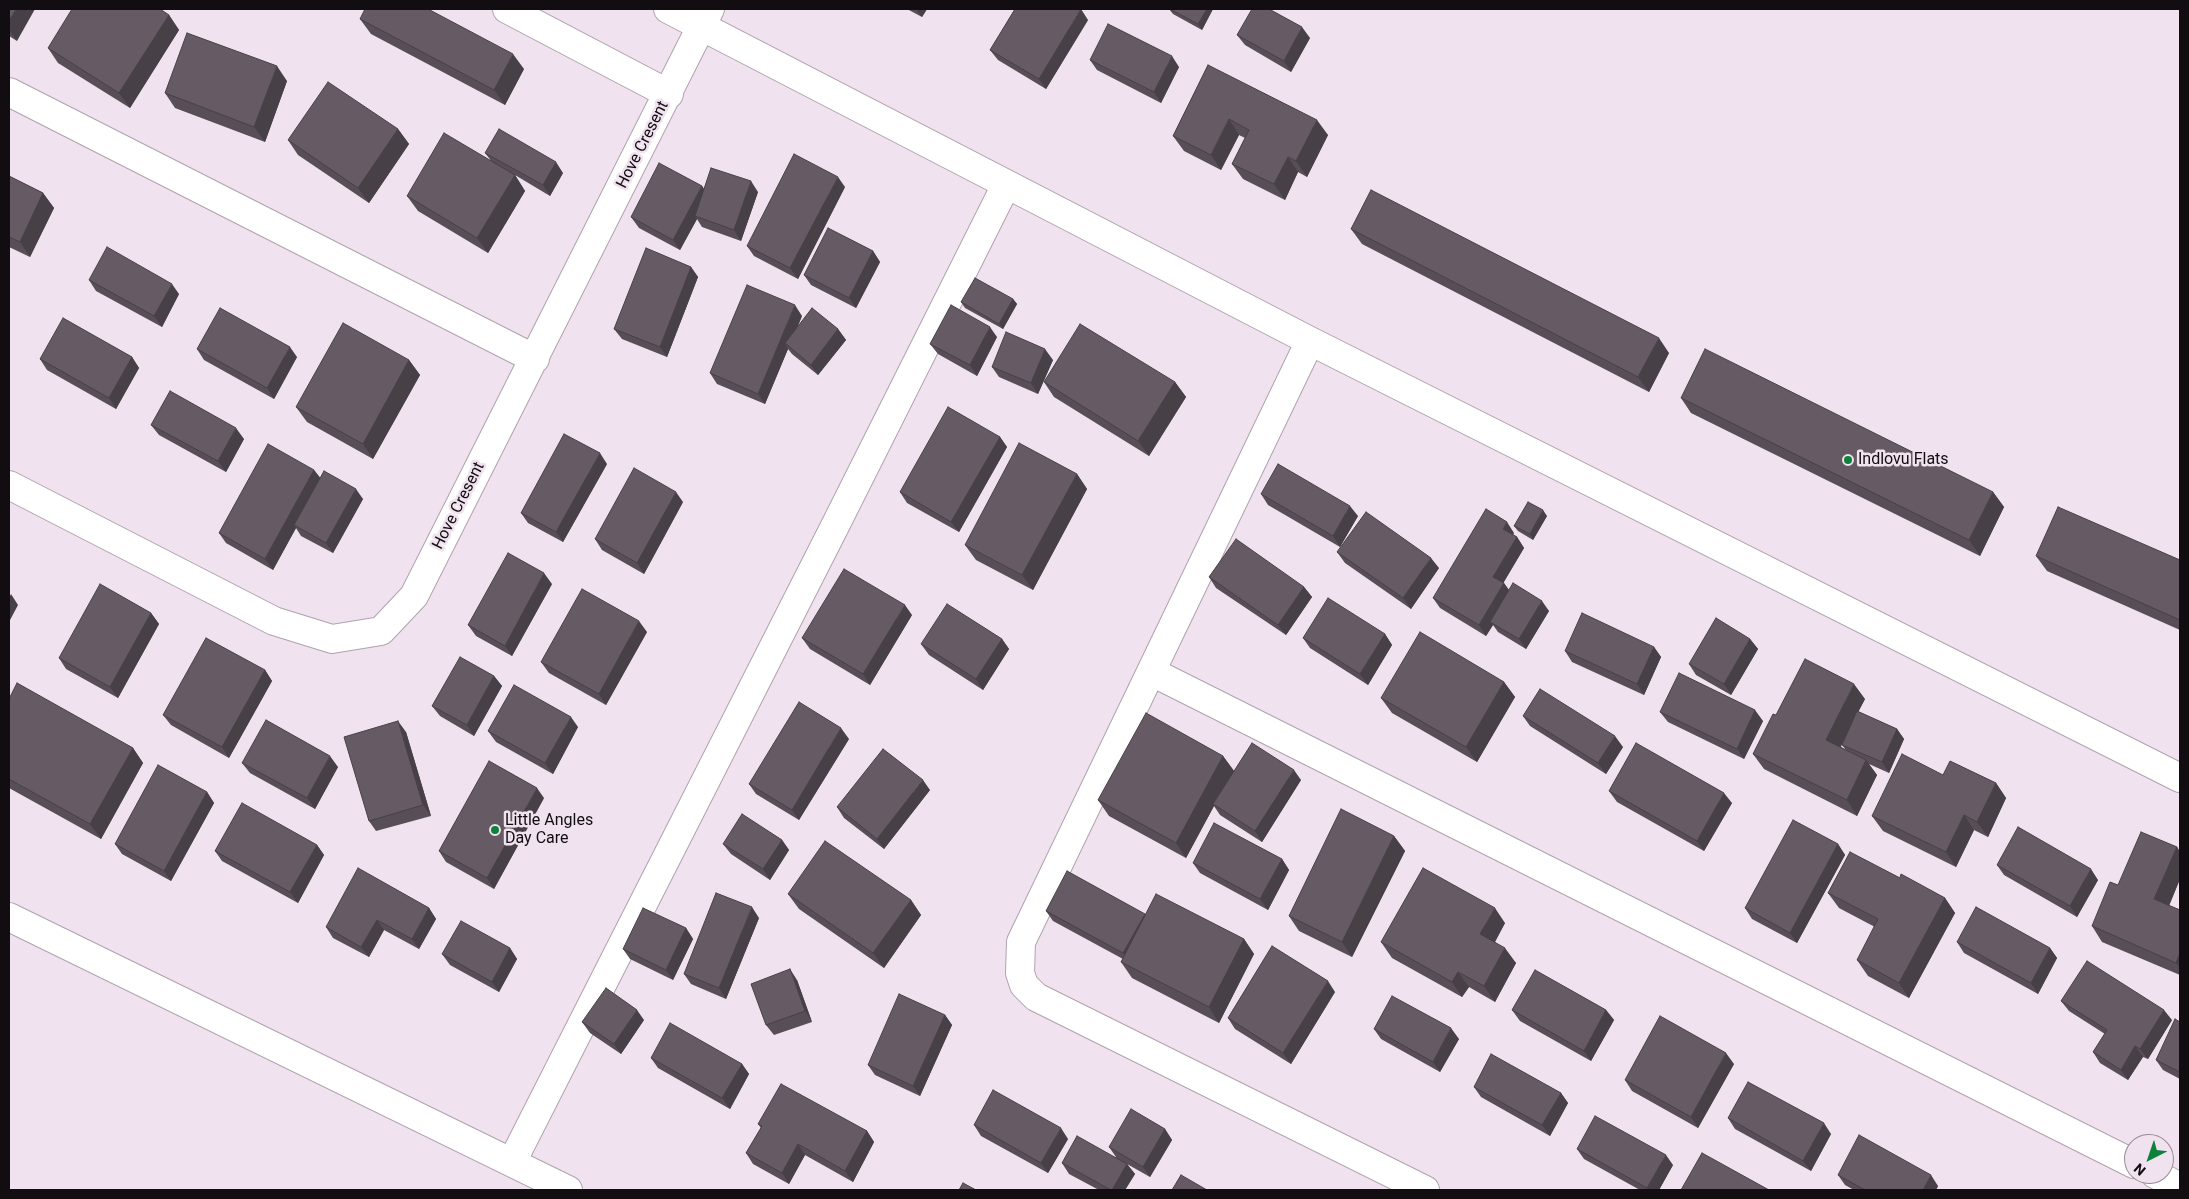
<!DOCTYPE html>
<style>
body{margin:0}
#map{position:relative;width:2189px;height:1199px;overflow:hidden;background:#f0e2ee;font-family:Roboto,sans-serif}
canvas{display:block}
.frame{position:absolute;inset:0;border:10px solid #110d11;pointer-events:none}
.north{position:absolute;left:2124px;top:1134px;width:50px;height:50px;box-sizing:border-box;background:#f0e2ee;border:1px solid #978d96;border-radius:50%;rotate:221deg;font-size:14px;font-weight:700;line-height:20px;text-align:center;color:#110d11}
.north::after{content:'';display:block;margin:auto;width:18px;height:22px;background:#0c823b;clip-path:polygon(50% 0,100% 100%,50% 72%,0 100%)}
</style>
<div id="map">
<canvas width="2189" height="1199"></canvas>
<div class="frame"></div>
<div class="north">N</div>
</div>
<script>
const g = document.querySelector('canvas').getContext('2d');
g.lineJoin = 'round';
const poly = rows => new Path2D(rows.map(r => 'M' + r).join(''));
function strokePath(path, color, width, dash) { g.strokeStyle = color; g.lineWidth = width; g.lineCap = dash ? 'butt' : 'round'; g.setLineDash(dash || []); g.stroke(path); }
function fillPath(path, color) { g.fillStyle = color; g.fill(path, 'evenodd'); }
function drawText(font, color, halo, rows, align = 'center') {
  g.font = font + ' Roboto,sans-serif'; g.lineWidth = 5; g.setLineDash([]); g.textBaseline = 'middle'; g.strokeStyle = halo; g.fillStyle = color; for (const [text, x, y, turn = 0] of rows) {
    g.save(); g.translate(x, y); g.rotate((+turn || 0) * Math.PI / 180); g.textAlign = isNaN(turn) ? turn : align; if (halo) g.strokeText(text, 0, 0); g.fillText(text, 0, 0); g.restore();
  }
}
const minor = poly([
 [507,9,669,94],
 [668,9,1310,341,2180,778],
 [9,92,535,359],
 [1310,341,1021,942,1020,973,1024,985,1036,997,1425,1190],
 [9,485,274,621,332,639,381,631,414,596,710,9],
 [1152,672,2134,1164],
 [512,1162,837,522,1006,185],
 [2155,1174,2180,1187]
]);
const tertiary = poly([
 [9,917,568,1190]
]);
strokePath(minor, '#afa3ae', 30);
strokePath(tertiary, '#afa3ae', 30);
strokePath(minor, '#fff', 28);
strokePath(tertiary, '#fff', 28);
fillPath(poly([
 [9,9,17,41,9,36],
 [907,9,927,9,922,17],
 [1169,9,1213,9,1202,30,1173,14],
 [169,15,179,30,130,108,58,63,48,48],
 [360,19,524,69,505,105,371,34],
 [1088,20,1046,89,998,60,990,50],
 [1237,35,1310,38,1291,72,1245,45],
 [1090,60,1179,67,1161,103,1097,70],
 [1208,65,1328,135,1307,177,1298,172,1285,200,1243,179,1232,164,1245,138,1239,135,1221,170,1184,151,1173,136],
 [287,81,265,142,175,108,165,93],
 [398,129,409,144,369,203,298,155,288,140],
 [485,153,563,173,550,196,515,175,525,191,488,253,418,211,407,196,492,162],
 [9,176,43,193,54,208,30,257,9,247],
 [702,186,704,189,758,192,741,241,702,227,697,219,680,250,639,228,631,217],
 [845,187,798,279,754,256,747,246],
 [1351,229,1669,353,1649,392,1362,244],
 [873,251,880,262,856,308,811,285,804,275],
 [691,267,698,277,667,357,622,339,614,329],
 [89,280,179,294,162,327,96,291],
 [1013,299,1017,304,1003,329,965,308,961,302],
 [802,316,797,328,838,329,846,340,818,375,792,354,788,349,765,404,717,384,710,373],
 [997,337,977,376,938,354,930,344],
 [197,349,297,357,274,399,204,360],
 [132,357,139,368,116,409,47,370,40,359],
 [409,360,420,375,373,459,307,422,296,407],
 [1053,360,1038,394,999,377,992,367],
 [1044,382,1175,382,1186,397,1149,456,1054,397],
 [1681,398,1993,492,2004,507,1980,556,1691,413],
 [151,425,244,439,226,472,159,435],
 [1000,437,1007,447,959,532,907,503,900,492],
 [607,464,563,542,528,523,521,513],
 [314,470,320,478,363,499,333,553,301,536,296,528,273,570,226,543,219,533],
 [1077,474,1087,489,1033,590,976,560,965,545],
 [1261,494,1358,516,1340,547,1268,505],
 [683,502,644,574,602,550,595,539],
 [1547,516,1533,540,1518,531,1514,526],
 [1514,533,1513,535,1517,537,1524,548,1503,583,1509,590,1549,611,1526,649,1498,632,1493,625,1486,636,1440,608,1433,598],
 [1337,552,1439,568,1411,609,1345,563],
 [2036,556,2180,560,2180,630,2047,571],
 [1209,577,1304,587,1312,597,1286,635,1216,588],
 [552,584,512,656,476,636,468,625],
 [151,613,159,624,118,698,66,669,59,658],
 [912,615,870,685,810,649,802,638],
 [647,632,606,705,549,673,541,662],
 [1385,634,1392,645,1368,685,1310,648,1303,638],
 [1002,639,1009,649,983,690,929,655,921,644],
 [1750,639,1758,649,1731,695,1696,675,1689,664],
 [1654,647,1661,657,1644,695,1572,662,1565,651],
 [265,670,272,681,229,758,171,725,163,715],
 [494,676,502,686,474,736,440,716,432,706],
 [1504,682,1515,697,1477,762,1392,713,1381,698],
 [9,699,133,748,143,763,101,839,9,788],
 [1865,699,1858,712,1897,729,1904,739,1889,773,1869,764,1877,775,1857,816,1764,769,1753,754,1776,715],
 [1843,742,1842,745,1846,750,1841,747],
 [1660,712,1763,721,1744,759,1668,722],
 [1523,716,1623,747,1606,774,1530,726],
 [578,727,553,774,496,742,488,731],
 [406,732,431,816,376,831,369,821],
 [849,739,799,820,756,794,749,784],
 [1223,756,1234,771,1301,780,1262,842,1220,815,1214,806,1186,858,1109,816,1098,800],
 [242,763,338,767,315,809,250,773],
 [1943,775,1996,783,2006,798,1988,837,1974,830,1956,867,1883,831,1872,816],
 [930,790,884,849,844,818,837,807],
 [1609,791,1732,803,1704,851,1617,802],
 [207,792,214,803,171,881,122,854,115,844],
 [544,798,494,889,446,862,439,851],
 [1394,836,1405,851,1352,957,1299,931,1289,916],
 [782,840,789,850,770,880,731,854,723,844],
 [1838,844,1845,855,1797,943,1752,919,1745,908],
 [317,845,324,855,298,903,222,861,215,851],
 [2177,847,2180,852,2180,879,2169,906,2180,910,2180,975,2102,942,2092,926,2118,885],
 [1282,859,1289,870,1268,910,1200,873,1193,863],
 [1997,865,2098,880,2077,917,2004,875],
 [1900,878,1945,898,1955,913,1909,998,1868,976,1857,960,1875,927,1839,908,1828,893],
 [788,894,911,900,921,915,884,968,799,909],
 [429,908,436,919,419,949,384,930,369,957,333,938,326,927],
 [1046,911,1146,915,1244,939,1254,954,1219,1023,1132,978,1121,962,1123,959,1053,921],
 [759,918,726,999,691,984,684,974],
 [1505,923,1495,942,1516,963,1495,1002,1469,987,1462,997,1392,958,1381,942],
 [686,928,693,939,673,980,630,959,623,949],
 [1957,942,2050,948,2057,958,2038,994,1964,953],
 [510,948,517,959,499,992,450,965,442,954],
 [797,980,812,1022,774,1035,766,1025],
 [1335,992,1291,1064,1235,1029,1228,1018],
 [2061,1001,2172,1020,2148,1059,2143,1057,2128,1080,2100,1063,2093,1052,2105,1034,2069,1011],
 [1512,1010,1606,1010,1614,1020,1591,1061,1520,1021],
 [945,1015,952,1025,920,1096,875,1075,868,1065],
 [644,1020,621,1054,590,1033,582,1022],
 [2180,1022,2180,1079,2163,1070,2156,1060],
 [1374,1029,1459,1039,1440,1072,1381,1039],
 [651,1058,742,1064,749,1074,730,1109,658,1068],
 [1734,1064,1698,1128,1632,1091,1625,1080],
 [1474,1087,1561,1093,1568,1103,1550,1136,1481,1097],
 [1728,1118,1831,1134,1811,1171,1735,1129],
 [758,1124,867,1131,874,1142,853,1182,805,1155,789,1184,753,1164,746,1153,761,1128],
 [974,1125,1068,1139,1048,1173,981,1136],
 [1165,1129,1172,1140,1150,1177,1127,1164,1135,1174,1125,1190,1099,1190,1069,1174,1062,1163,1116,1157,1109,1147],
 [1577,1149,1673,1165,1659,1190,1640,1190,1584,1159],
 [1838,1175,1938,1186,1936,1190,1854,1190,1845,1185]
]), '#584e57');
fillPath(poly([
 [16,9,35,9,17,41,9,30,9,21],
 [916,9,927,9,922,17],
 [1081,9,1088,20,1046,89,1039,79],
 [1207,9,1213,9,1202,30,1198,24],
 [169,15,179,30,130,108,119,93],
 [1302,27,1310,38,1291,72,1284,61],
 [513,54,524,69,505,105,494,90],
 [1172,56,1179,67,1161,103,1154,92],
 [277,66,287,81,265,142,254,127],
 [1229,119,1239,135,1221,170,1211,155],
 [1317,120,1328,135,1307,177,1296,161],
 [398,129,409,144,369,203,358,188],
 [1288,157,1298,172,1285,200,1274,184],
 [556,162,563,173,550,196,543,185],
 [515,175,525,191,488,253,477,238],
 [838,177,845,187,798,279,790,268],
 [751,181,758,192,741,241,734,230],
 [702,186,709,196,695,216,697,219,680,250,673,240],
 [43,193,54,208,30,257,20,242],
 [873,251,880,262,856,308,849,298],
 [691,267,698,277,667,357,660,347],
 [172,284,179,294,162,327,154,316],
 [1013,299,1017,304,1003,329,999,324],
 [795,305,802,316,789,347,785,343,788,349,765,404,758,394],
 [990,327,997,337,977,376,970,365],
 [838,329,846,340,818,375,811,365],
 [1659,338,1669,353,1649,392,1638,377],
 [290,347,297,357,274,399,267,388],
 [1045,349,1053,360,1038,394,1031,383],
 [132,357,139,368,116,409,109,398],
 [409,360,420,375,373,459,363,444],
 [1175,382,1186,397,1149,456,1138,441],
 [236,428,244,439,226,472,218,461],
 [1000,437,1007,447,959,532,951,522],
 [600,453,607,464,563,542,556,532],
 [314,470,322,480,294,525,296,528,273,570,265,559],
 [1077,474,1087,489,1033,590,1022,575],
 [356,489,363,499,333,553,326,543],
 [676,492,683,502,644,574,637,563],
 [1993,492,2004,507,1980,556,1969,540],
 [1350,506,1358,516,1340,547,1333,536],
 [1543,510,1547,516,1533,540,1530,534],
 [1507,522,1514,533,1510,540,1503,529],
 [1517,537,1524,548,1501,587,1493,577],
 [1431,558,1439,568,1411,609,1403,598],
 [544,573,552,584,512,656,505,646],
 [1504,583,1512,594,1490,622,1493,625,1486,636,1479,625],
 [1304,587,1312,597,1286,635,1278,625],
 [11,594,18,605,9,622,9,598],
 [1542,601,1549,611,1526,649,1519,639],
 [905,605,912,615,870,685,863,674],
 [151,613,159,624,118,698,110,687],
 [639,621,647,632,606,705,599,694],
 [1385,634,1392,645,1368,685,1360,674],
 [1002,639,1009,649,983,690,976,679],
 [1750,639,1758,649,1731,695,1724,684],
 [1654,647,1661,657,1644,695,1637,684],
 [265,670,272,681,229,758,222,747],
 [494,676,502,686,474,736,467,725],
 [1504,682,1515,697,1477,762,1466,747],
 [1854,684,1865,699,1836,755,1826,740],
 [1755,710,1763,721,1744,759,1737,749],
 [571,717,578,727,553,774,545,763],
 [398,721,406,732,431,816,423,805],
 [841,728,849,739,799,820,792,810],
 [1897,729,1904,739,1889,773,1882,762],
 [1615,736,1623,747,1606,774,1598,763],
 [133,748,143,763,101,839,90,824],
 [330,756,338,767,315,809,307,798],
 [1223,756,1234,771,1213,804,1214,806,1186,858,1176,843],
 [1866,760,1877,775,1857,816,1847,800],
 [1294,770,1301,780,1262,842,1255,831],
 [923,780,930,790,884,849,877,839],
 [1996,783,2006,798,1988,837,1977,822],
 [537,788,544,798,494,889,487,878],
 [207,792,214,803,171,881,164,871],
 [1724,793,1732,803,1704,851,1697,841],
 [1964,815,1974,830,1956,867,1946,852],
 [1394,836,1405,851,1352,957,1342,942],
 [782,840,789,850,770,880,763,869],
 [1838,844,1845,855,1797,943,1790,933],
 [317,845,324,855,298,903,290,892],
 [2177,847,2180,852,2180,879,2165,915,2154,899],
 [1282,859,1289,870,1268,910,1260,899],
 [2091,869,2098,880,2077,917,2070,906],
 [1945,898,1955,913,1909,998,1899,983],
 [911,900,921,915,884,968,873,953],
 [752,907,759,918,726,999,719,988],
 [429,908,436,919,419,949,412,939],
 [1495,908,1505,923,1491,949,1480,934],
 [1145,914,1152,924,1130,964,1123,953],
 [377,920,384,930,369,957,361,947],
 [686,928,693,939,673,980,666,970],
 [1244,939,1254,954,1219,1023,1209,1007],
 [510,948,517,959,499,992,492,982],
 [1505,948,1516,963,1495,1002,1484,986],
 [2050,948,2057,958,2038,994,2031,983],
 [2180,953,2180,968,2176,963],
 [790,969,797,980,812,1022,805,1011],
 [1458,972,1469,987,1462,997,1452,982],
 [1328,981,1335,992,1291,1064,1283,1053],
 [637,1010,644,1020,621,1054,614,1044],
 [1606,1010,1614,1020,1591,1061,1584,1051],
 [2164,1010,2172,1020,2148,1059,2140,1049],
 [945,1015,952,1025,920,1096,913,1086],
 [1451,1028,1459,1039,1440,1072,1433,1062],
 [2135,1046,2143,1057,2128,1080,2121,1070],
 [1726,1053,1734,1064,1698,1128,1691,1117],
 [742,1064,749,1074,730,1109,722,1098],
 [1561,1093,1568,1103,1550,1136,1542,1125],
 [1824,1123,1831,1134,1811,1171,1803,1161],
 [1061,1128,1068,1139,1048,1173,1041,1163],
 [1165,1129,1172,1140,1150,1177,1143,1167],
 [867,1131,874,1142,853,1182,845,1171],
 [798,1144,805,1155,789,1184,782,1173],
 [1666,1155,1673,1165,1659,1190,1649,1190,1647,1188],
 [1127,1164,1135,1174,1125,1190,1112,1190],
 [1931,1175,1938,1186,1936,1190,1923,1190]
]), '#474047');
const building = poly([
 [9,9,16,9,9,21,9,9],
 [72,9,160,9,169,15,119,93,48,48,72,9],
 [365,9,428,9,513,54,494,90,360,19,365,9],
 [1015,9,1081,9,1039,79,990,50,1015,9],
 [1170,9,1207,9,1198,24,1170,9],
 [1252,9,1269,9,1302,27,1284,61,1237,35,1252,9],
 [1108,24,1172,56,1154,92,1090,60,1108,24],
 [187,33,277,66,254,127,165,93,187,33],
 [1208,65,1317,120,1296,161,1288,157,1274,184,1232,164,1249,130,1229,119,1211,155,1173,136,1208,65],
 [328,82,398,129,358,188,288,140,328,82],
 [499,129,556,162,543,185,485,153,499,129],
 [444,133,515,175,477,238,407,196,444,133],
 [794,154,838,177,790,268,747,246,794,154],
 [659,163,702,186,673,240,631,217,659,163],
 [711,168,751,181,734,230,695,216,711,168],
 [9,176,43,193,20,242,9,237,9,176],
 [1371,190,1659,338,1638,377,1351,229,1371,190],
 [828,228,873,251,849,298,804,275,828,228],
 [107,247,172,284,154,316,89,280,107,247],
 [646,248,691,267,660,347,614,329,646,248],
 [975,278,1013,299,999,324,961,302,975,278],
 [747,285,795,305,758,394,710,373,747,285],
 [951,305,990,327,970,365,930,344,951,305],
 [220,308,290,347,267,388,197,349,220,308],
 [812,308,838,329,811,365,785,343,812,308],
 [63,318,132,357,109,398,40,359,63,318],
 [343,323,409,360,363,444,296,407,343,323],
 [1080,324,1175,382,1138,441,1044,382,1080,324],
 [1006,332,1045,349,1031,383,992,367,1006,332],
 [1705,349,1993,492,1969,540,1681,398,1705,349],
 [170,391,236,428,218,461,151,425,170,391],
 [948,407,1000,437,951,522,900,492,948,407],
 [564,434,600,453,556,532,521,513,564,434],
 [1019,443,1077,474,1022,575,965,545,1019,443],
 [268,444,314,470,265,559,219,533,268,444],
 [1278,464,1350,506,1333,536,1261,494,1278,464],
 [634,468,676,492,637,563,595,539,634,468],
 [324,471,356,489,326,543,294,525,324,471],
 [1528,502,1543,510,1530,534,1514,526,1528,502],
 [2058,507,2180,560,2180,620,2036,556,2058,507],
 [1486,509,1507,522,1503,529,1517,537,1493,577,1504,583,1479,625,1433,598,1486,509],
 [1366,512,1431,558,1403,598,1337,552,1366,512],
 [1236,539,1304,587,1278,625,1209,577,1236,539],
 [508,553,544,573,505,646,468,625,508,553],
 [844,569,905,605,863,674,802,638,844,569],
 [1513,583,1542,601,1519,639,1490,622,1513,583],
 [100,584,151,613,110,687,59,658,100,584],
 [582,589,639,621,599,694,541,662,582,589],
 [1328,598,1385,634,1360,674,1303,638,1328,598],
 [947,604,1002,639,976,679,921,644,947,604],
 [1582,613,1654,647,1637,684,1565,651,1582,613],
 [1716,618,1750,639,1724,684,1689,664,1716,618],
 [1420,632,1504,682,1466,747,1381,698,1420,632],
 [206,638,265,670,222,747,163,715,206,638],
 [460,657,494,676,467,725,432,706,460,657],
 [1805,659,1854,684,1826,740,1866,760,1847,800,1753,754,1773,714,1776,715,1805,659],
 [1679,673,1755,710,1737,749,1660,712,1679,673],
 [17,683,133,748,90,824,9,779,9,699,17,683],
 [514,685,571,717,545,763,488,731,514,685],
 [1540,689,1615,736,1598,763,1523,716,1540,689],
 [799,702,841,728,792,810,749,784,799,702],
 [1857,711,1897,729,1882,762,1842,745,1857,711],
 [1146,713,1223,756,1176,843,1098,800,1146,713],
 [266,720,330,756,307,798,242,763,266,720],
 [398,721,423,805,369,821,344,737,398,721],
 [1252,743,1294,770,1255,831,1213,804,1252,743],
 [1636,743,1724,793,1697,841,1609,791,1636,743],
 [883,749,923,780,877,839,837,807,883,749],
 [1902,754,1943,775,1950,761,1996,783,1977,822,1964,815,1946,852,1872,816,1902,754],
 [489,761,537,788,487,878,439,851,489,761],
 [158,765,207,792,164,871,115,844,158,765],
 [242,803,317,845,290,892,215,851,242,803],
 [1341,809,1394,836,1342,942,1289,916,1341,809],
 [742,814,782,840,763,869,723,844,742,814],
 [1793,820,1838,844,1790,933,1745,908,1793,820],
 [1214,823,1282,859,1260,899,1193,863,1214,823],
 [2018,827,2091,869,2070,906,1997,865,2018,827],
 [2141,832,2177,847,2154,899,2180,910,2180,953,2176,963,2092,926,2110,882,2118,885,2141,832],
 [825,841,911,900,873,953,788,894,825,841],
 [1850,852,1900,878,1901,874,1945,898,1899,983,1857,960,1878,919,1828,893,1850,852],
 [358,868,429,908,412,939,377,920,361,947,326,927,358,868],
 [1423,868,1495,908,1480,934,1505,948,1484,986,1458,972,1452,982,1381,942,1423,868],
 [1067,871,1145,914,1123,953,1046,911,1067,871],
 [716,893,752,907,719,988,684,974,716,893],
 [1156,894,1244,939,1209,1007,1121,962,1156,894],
 [1976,907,2050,948,2031,983,1957,942,1976,907],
 [643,908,686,928,666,970,623,949,643,908],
 [461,921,510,948,492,982,442,954,461,921],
 [1272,946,1328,981,1283,1053,1228,1018,1272,946],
 [2087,961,2164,1010,2140,1049,2135,1046,2121,1070,2093,1052,2107,1030,2061,1001,2087,961],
 [790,969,805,1011,766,1025,751,984,790,969],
 [1535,970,1606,1010,1584,1051,1512,1010,1535,970],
 [606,988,637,1010,614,1044,582,1022,606,988],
 [899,994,945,1015,913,1086,868,1065,899,994],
 [1392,996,1451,1028,1433,1062,1374,1029,1392,996],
 [1660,1016,1726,1053,1691,1117,1625,1080,1660,1016],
 [2175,1019,2180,1022,2180,1072,2156,1060,2175,1019],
 [670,1023,742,1064,722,1098,651,1058,670,1023],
 [1491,1054,1561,1093,1542,1125,1474,1087,1491,1054],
 [1748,1082,1824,1123,1803,1161,1728,1118,1748,1082],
 [781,1084,867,1131,845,1171,798,1144,782,1173,746,1153,762,1126,758,1124,781,1084],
 [993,1090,1061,1128,1041,1163,974,1125,993,1090],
 [1131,1109,1165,1129,1143,1167,1109,1147,1131,1109],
 [1595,1116,1666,1155,1647,1188,1577,1149,1595,1116],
 [1859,1135,1931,1175,1923,1190,1865,1190,1838,1175,1859,1135],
 [1077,1136,1127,1164,1112,1190,1111,1190,1062,1163,1077,1136],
 [1702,1153,1769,1190,1681,1190,1702,1153],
 [1181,1175,1207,1190,1172,1190,1181,1175],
 [963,1183,976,1190,959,1190,963,1183]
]);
fillPath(building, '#665b65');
strokePath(building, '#474047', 1);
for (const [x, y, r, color] of [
 [1848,460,5,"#0c823b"],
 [495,830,5,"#0c823b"]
]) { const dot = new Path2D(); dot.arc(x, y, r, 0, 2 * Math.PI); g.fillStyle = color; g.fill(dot); strokePath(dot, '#f0e2ee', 2); }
drawText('16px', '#110d11', '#f0e2ee', [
 ["Hove Cresent",643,145,-63],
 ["Hove Cresent",459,506,-63]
]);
drawText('16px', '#110d11', '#f0e2ee', [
 ["Indlovu Flats",1858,460],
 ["Little Angles",505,821],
 ["Day Care",505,839]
], 'left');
</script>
